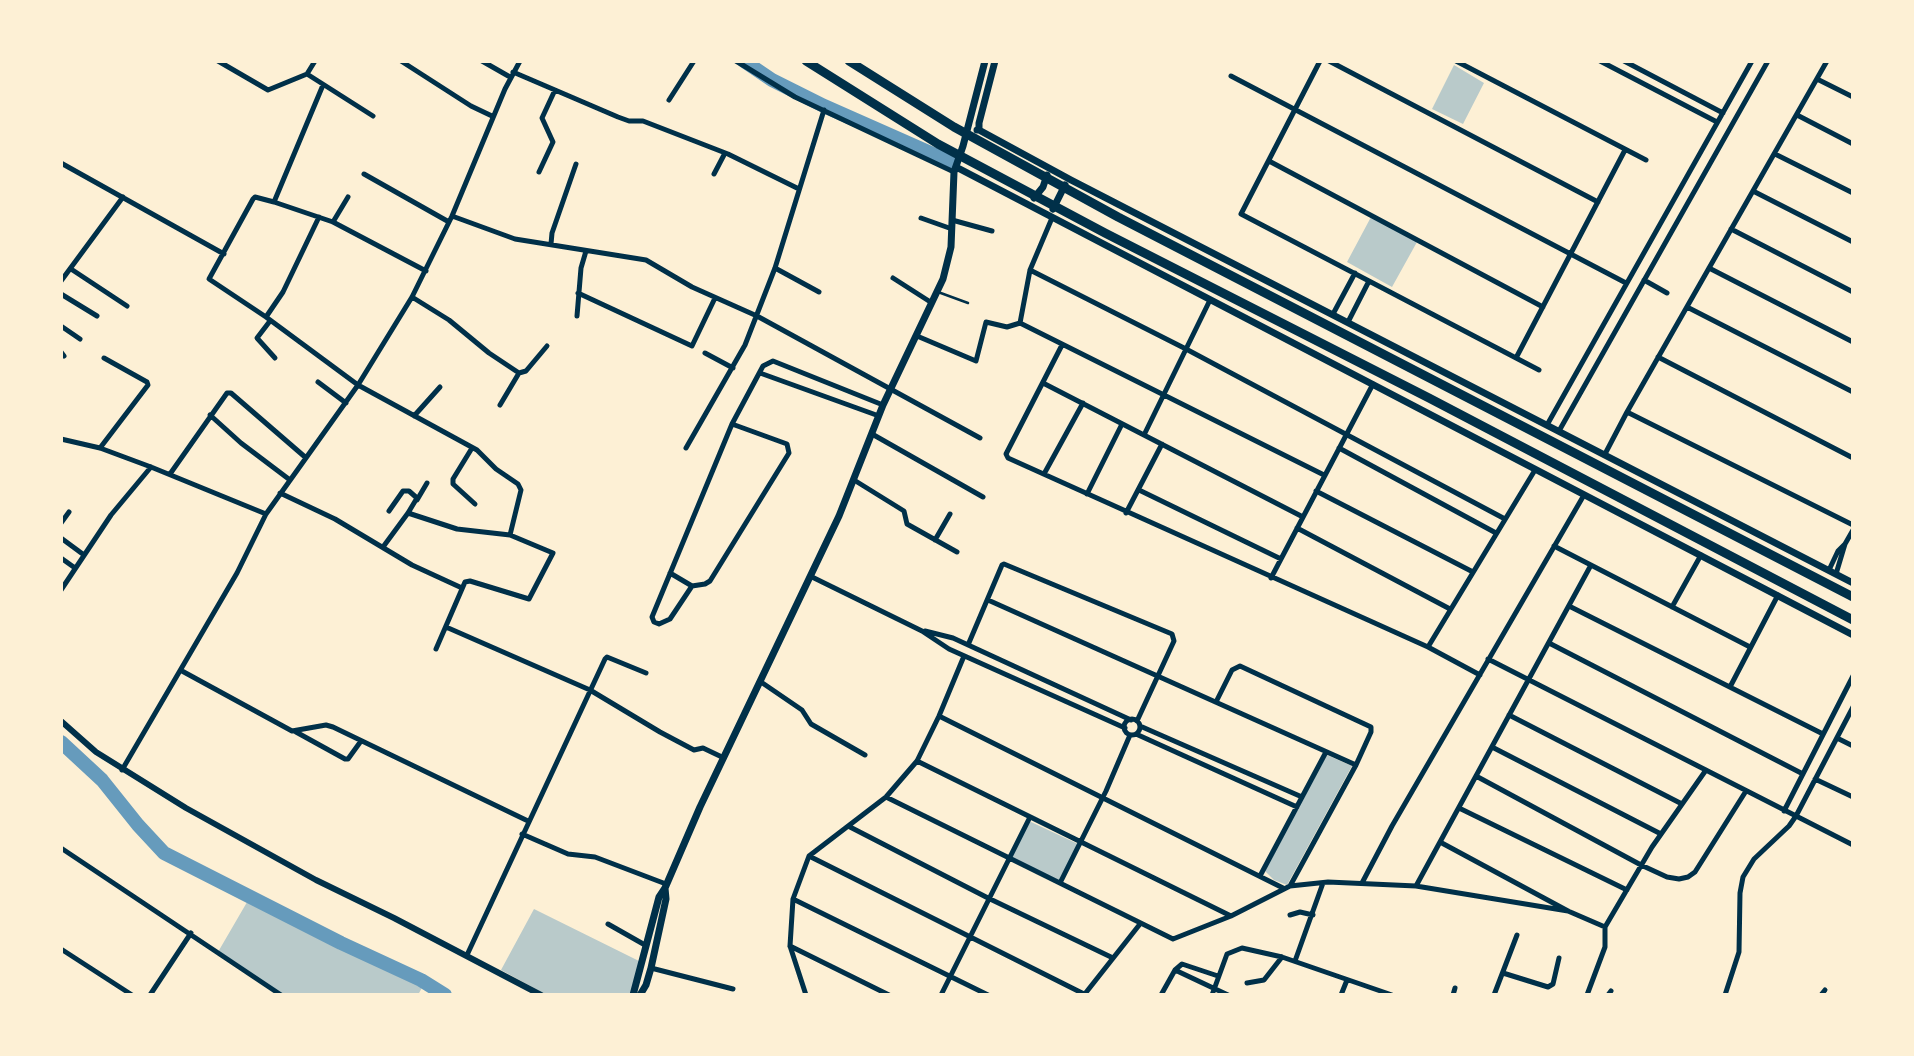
<!DOCTYPE html>
<style>
body{margin:0}
#map{position:relative;width:1914px;height:1056px;overflow:hidden;background:#fdf0d5;font-family:Bitter,serif}
canvas{display:block}
.frame{position:absolute;inset:0;border:63px solid #fdf0d5;pointer-events:none}
</style>
<div id="map">
<canvas width="1914" height="1056"></canvas>
<div class="frame"></div>
</div>
<script>
const g = document.querySelector('canvas').getContext('2d');
g.lineJoin = 'round';
function fillPath(path, color) { g.fillStyle = color; g.fill(path, 'evenodd'); }
const poly = rows => new Path2D(rows.map(r => 'M' + r).join(''));
function strokePath(path, color, width, dash) { g.strokeStyle = color; g.lineWidth = width; g.lineCap = dash ? 'butt' : 'round'; g.setLineDash(dash || []); g.stroke(path); }
fillPath(poly([
 [1454,65,1484,83,1463,124,1432,109],
 [1371,217,1417,242,1392,287,1347,262],
 [1327,755,1352,766,1287,885,1274,880,1265,871],
 [1029,821,1078,844,1059,880,1012,858],
 [250,897,425,982,418,995,281,995,218,952],
 [534,909,639,961,634,995,547,995,501,970]
]), '#b9caca');
strokePath(poly([
 [744,61,772,80,824,106,953,163],
 [61,742,102,780,138,825,164,853,341,943,421,980,445,995]
]), '#669bbc', 14);
strokePath(poly([
 [938,292,968,303]
]), '#003049', 2.5);
strokePath(poly([
 [218,61,268,90,307,74],
 [401,61,471,106,492,116],
 [482,61,510,77],
 [736,61,795,97,954,172],
 [1320,61,1241,214,1539,370],
 [1329,61,1598,202],
 [1456,61,1646,160],
 [1600,61,1717,122],
 [1624,61,1723,113],
 [513,72,618,117,629,121,643,121,728,154,799,189],
 [307,74,373,116],
 [307,74,315,61],
 [1231,76,1626,283],
 [1817,79,1853,97],
 [669,100,694,61],
 [1797,115,1853,144],
 [1775,154,1853,193],
 [1269,161,1543,307],
 [61,163,224,254],
 [539,172,553,142,542,118,555,90],
 [364,174,449,222],
 [714,174,725,153],
 [1753,191,1853,242],
 [274,202,333,222,426,271],
 [452,216,515,239,646,260,692,287,757,316,980,438],
 [319,217,283,292,266,317,358,385,477,450,496,469,518,484,521,490,510,535],
 [921,218,952,229],
 [952,220,992,231],
 [333,222,348,197],
 [1731,229,1853,292],
 [551,244,552,233,576,164],
 [775,268,819,292],
 [1709,268,1853,342],
 [71,269,127,306],
 [1030,270,1186,349,1505,519],
 [893,278,932,303],
 [1644,280,1667,293],
 [61,281,123,197],
 [578,293,692,346,715,298],
 [61,294,97,316],
 [412,297,449,320,489,353,519,373,526,371,547,346],
 [1687,307,1853,392],
 [1333,314,1355,273],
 [577,316,581,268,586,251],
 [266,317,209,279,253,199,255,197,274,202,323,85],
 [270,321,257,338,275,358],
 [1348,322,1369,281],
 [1020,323,1324,475],
 [1020,323,1030,270,1052,218],
 [61,326,80,339],
 [917,336,976,361,986,322,1007,327,1020,323],
 [1062,345,1006,454,1008,458,1428,647,1480,675],
 [61,352,64,356],
 [705,353,733,368],
 [1658,357,1853,458],
 [1516,358,1625,150],
 [760,373,879,416],
 [318,382,346,403],
 [1043,383,1303,517],
 [500,405,519,373],
 [1627,412,1853,525],
 [210,415,241,443,290,480],
 [414,416,440,387],
 [1547,425,1752,61],
 [1559,431,1768,61],
 [872,434,983,497],
 [1144,435,1210,300],
 [61,439,100,448,151,467,266,514],
 [100,448,148,385,147,382,104,358],
 [472,448,453,479,453,484,475,504],
 [686,448,745,345,775,268,824,110],
 [1339,448,1496,533],
 [1605,454,1627,412,1827,61],
 [170,474,227,393,231,393,305,457],
 [1044,474,1083,403],
 [854,480,904,511,907,524,957,552],
 [1139,490,1281,559],
 [1316,491,1473,572],
 [280,493,335,519,412,565,462,588],
 [1087,494,1122,424],
 [417,500,427,483],
 [408,513,457,529,510,535,553,553,529,599,470,581,465,582,436,649],
 [1126,513,1162,444],
 [61,523,69,512],
 [1297,528,1450,609],
 [61,538,84,555],
 [935,540,950,514],
 [1554,546,1750,647],
 [383,547,408,513,417,498,409,491,403,491,389,511],
 [61,558,75,568],
 [1829,570,1838,551,1845,544],
 [670,573,692,586,705,584,710,581,789,453,787,444,732,424],
 [1836,574,1845,544,1853,530],
 [810,576,922,631,949,649,1125,728],
 [1271,578,1373,384],
 [692,586,670,619,659,624,654,622,652,617,732,424,763,366,773,361,883,405],
 [61,590,111,515,151,467],
 [988,600,1356,765],
 [1569,606,1823,734],
 [1672,607,1701,555],
 [446,627,590,690,660,732,694,750,703,748,724,758],
 [925,631,953,638,1131,720],
 [1549,643,1803,774],
 [968,645,1002,565,1004,564,1172,634,1174,641,1137,721],
 [1428,647,1535,470],
 [1488,659,1853,845],
 [182,671,292,731,326,725,333,727,528,821],
 [761,682,802,710,811,724,865,755],
 [1730,687,1778,595],
 [1216,702,1232,670,1240,666,1371,727,1371,732,1356,765,1290,886],
 [1509,715,1682,804],
 [939,716,1283,888],
 '1124 727a8 8 0 1 1 16 0a8 8 0 1 1-16 0Z',
 [1140,726,1302,797],
 [296,732,345,759,348,759,361,741],
 [1136,734,1297,807],
 [1837,738,1853,746],
 [1492,747,1661,834],
 [917,761,1231,916],
 [122,770,237,573,266,514,358,385,412,297,452,216,505,89,520,61],
 [1476,776,1641,865,1667,877,1679,879,1688,877,1695,872,1746,791],
 [1815,779,1853,797],
 [886,797,1173,939,1231,916,1290,886,1328,882,1416,886,1568,911],
 [1459,808,1627,890],
 [1784,811,1853,676],
 [850,827,988,898,1113,958],
 [522,834,568,854,595,857,666,884],
 [1440,842,1568,911,1605,927],
 [61,848,281,995],
 [809,856,1084,994],
 [1260,876,1326,752],
 [1060,883,1106,791,1130,735],
 [1362,883,1392,826,1584,495],
 [1416,886,1591,565],
 [793,899,988,995],
 [1290,915,1300,912,1313,915],
 [608,924,645,945],
 [1605,927,1652,847,1706,770],
 [790,946,889,995],
 [61,949,132,995],
 [467,955,605,659,607,657,646,673],
 [1295,961,1323,883],
 [651,968,733,989],
 [1175,970,1228,995],
 [1503,973,1548,987,1553,984,1559,958],
 [1247,983,1264,980,1282,957],
 [150,995,191,933],
 [806,995,790,946,793,899,809,856,886,797,917,761,939,716,964,656],
 [941,995,1030,817],
 [1084,995,1140,924],
 [1161,995,1175,970,1182,964,1218,976],
 [1212,995,1227,954,1242,948,1282,957,1392,995],
 [1341,995,1347,980],
 [1453,995,1455,988],
 [1494,995,1517,935],
 [1587,995,1605,947,1605,927],
 [1608,995,1611,991],
 [1725,995,1739,952,1740,893,1743,877,1754,859,1789,826,1796,816,1853,707],
 [1821,995,1825,990]
]), '#003049', 5);
strokePath(poly([
 [61,721,96,752,186,808,316,880,394,918,541,995]
]), '#003049', 6);
strokePath(poly([
 [977,130,979,130,979,123,995,61],
 [979,130,1071,180,1853,583],
 [956,167,1853,635],
 [1034,198,1043,187,1047,175],
 [1053,209,1065,185],
 [633,995,659,897,665,888,700,807,839,516,883,405,943,279,951,247,954,172,963,146,985,61],
 [640,995,646,985,651,968,666,899,665,888]
]), '#003049', 7);
strokePath(poly([
 [806,61,938,144,1105,233,1429,398,1853,620],
 [849,61,954,127,1118,217,1853,597]
]), '#003049', 9);
</script>
